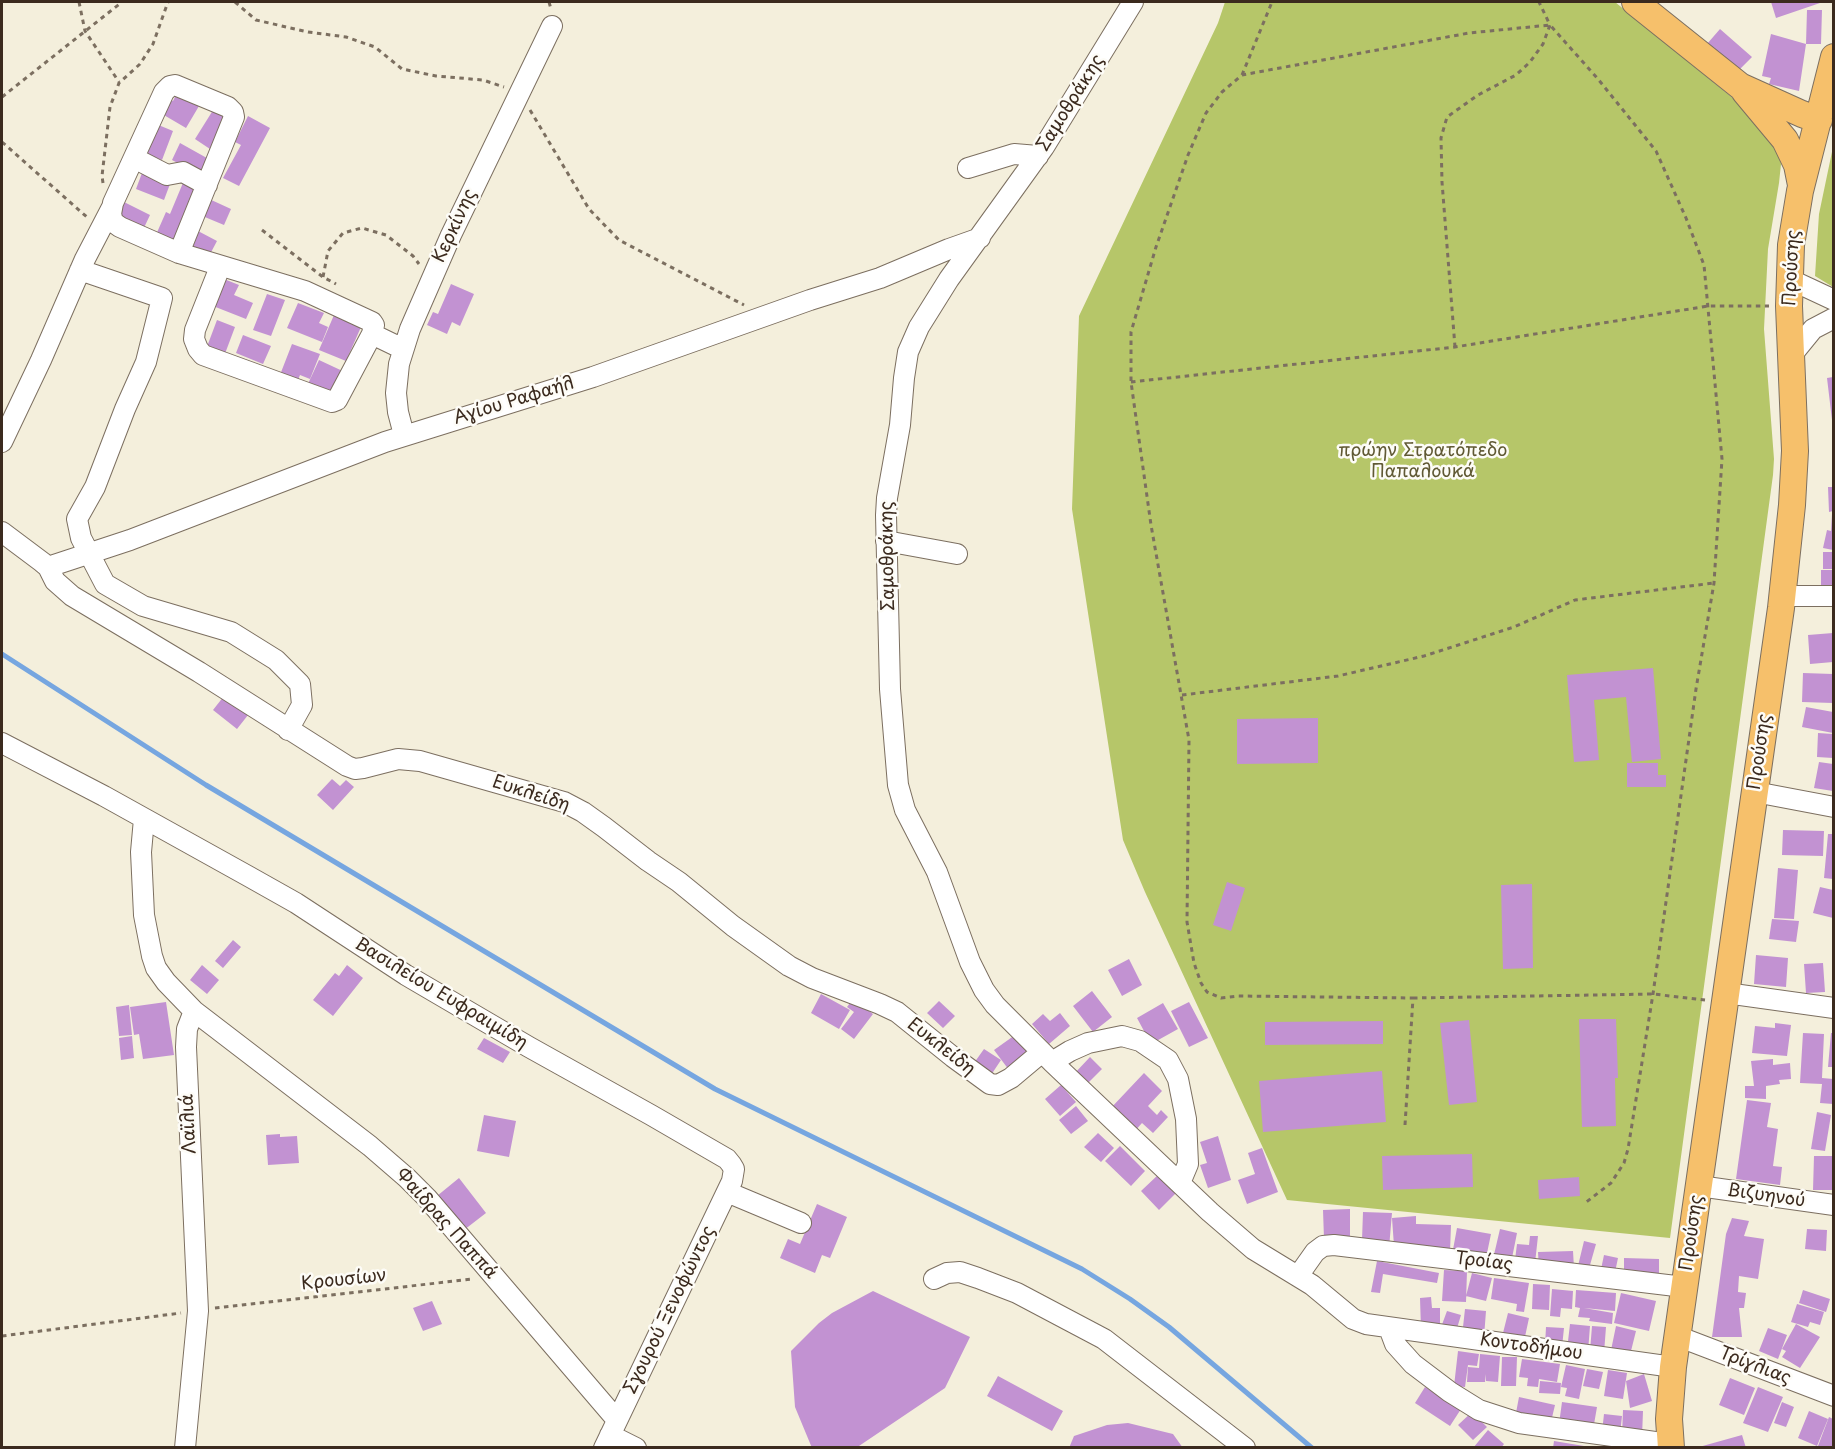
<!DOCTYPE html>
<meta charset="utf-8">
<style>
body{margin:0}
#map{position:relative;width:1835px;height:1449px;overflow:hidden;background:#f4efdc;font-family:"Playpen Sans",sans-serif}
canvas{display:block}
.frame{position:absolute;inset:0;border:3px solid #3b2a1e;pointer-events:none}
</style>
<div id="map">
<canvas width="1835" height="1449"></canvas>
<div class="frame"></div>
</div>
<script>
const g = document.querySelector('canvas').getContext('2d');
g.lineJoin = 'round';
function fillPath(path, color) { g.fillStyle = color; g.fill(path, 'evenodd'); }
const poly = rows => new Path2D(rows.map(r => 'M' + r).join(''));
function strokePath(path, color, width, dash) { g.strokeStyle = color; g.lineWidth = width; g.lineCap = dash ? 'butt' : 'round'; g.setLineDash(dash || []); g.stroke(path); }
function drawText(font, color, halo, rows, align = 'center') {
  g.font = font + ' "Playpen Sans",sans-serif'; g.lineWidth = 5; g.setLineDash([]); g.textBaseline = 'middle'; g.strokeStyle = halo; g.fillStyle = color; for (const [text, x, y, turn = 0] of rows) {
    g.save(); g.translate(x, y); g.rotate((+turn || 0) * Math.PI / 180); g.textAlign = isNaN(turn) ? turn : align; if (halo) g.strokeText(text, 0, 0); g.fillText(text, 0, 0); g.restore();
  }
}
fillPath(poly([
 [1225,2,1615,2,1734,99,1767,133,1773,142,1780,157,1781,164,1779,183,1768,249,1764,329,1774,459,1773,475,1670,1238,1287,1200,1145,892,1123,840,1072,509,1079,316,1218,23],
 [1833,147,1833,287,1815,276,1819,214]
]), '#b6c669');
strokePath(poly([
 [2,654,206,785,715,1089,1082,1269,1130,1299,1169,1327,1312,1448]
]), '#76a6e0', 5);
fillPath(poly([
 [1771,2,1820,2,1820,3,1776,18],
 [1807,10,1822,10,1821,44,1806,44],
 [1720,29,1752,57,1738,71,1707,44],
 [1771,34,1806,44,1799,91,1769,84,1771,78,1762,76],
 [177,93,199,106,186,128,157,111,166,97,173,101],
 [215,107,231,117,210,149,195,139],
 [248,116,270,128,239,186,223,178,241,145,235,142],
 [156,124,173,131,162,160,144,153],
 [180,143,214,162,206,178,172,160],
 [142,173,170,184,164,200,136,189],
 [185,178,202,185,186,221,182,219,178,228,185,230,178,247,155,237,166,212,170,214],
 [207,198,231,209,224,225,200,215],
 [124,202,150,215,142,232,116,219],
 [198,231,217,241,208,258,189,248],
 [224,279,239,285,234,295,253,303,246,319,213,306],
 [451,284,474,294,460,326,452,322,447,334,427,325,433,312,438,314],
 [267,294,285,300,271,336,253,330],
 [298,303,324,313,319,323,328,327,322,342,287,328],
 [334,315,361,327,346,361,319,350],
 [217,320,235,327,223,359,205,352],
 [243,335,271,346,263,364,236,353],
 [292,344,320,354,310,379,300,375,295,387,278,380],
 [319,360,349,374,337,400,307,386],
 [1833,377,1833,420,1832,420,1827,378],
 [1828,487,1833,487,1833,511,1829,512],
 [1832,514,1833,514,1833,550,1823,548,1827,530,1831,531],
 [1823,552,1833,552,1833,569,1823,569],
 [1821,570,1833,570,1833,586,1821,587],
 [1833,633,1833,662,1810,664,1808,635],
 [1653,668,1661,759,1632,762,1626,697,1594,700,1599,760,1574,762,1567,675],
 [1803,673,1833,674,1833,703,1802,702],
 [224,696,248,715,237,729,213,710],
 [1806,707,1833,712,1833,733,1802,727],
 [1318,718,1318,763,1237,764,1237,719],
 [1818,733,1833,734,1833,758,1817,757],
 [1819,762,1833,764,1833,791,1814,788],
 [1627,763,1658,763,1658,775,1666,775,1666,787,1627,787],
 [332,779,340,786,346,780,354,787,333,810,317,795],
 [1783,830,1824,831,1823,856,1782,855],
 [1828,834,1833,834,1833,879,1824,878],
 [1778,868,1798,870,1794,919,1774,918],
 [1227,882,1245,888,1231,931,1213,925],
 [1532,884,1533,968,1503,969,1501,885],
 [1820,887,1833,890,1833,918,1813,913],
 [1772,919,1799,921,1796,942,1769,939],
 [233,940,241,947,223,968,215,961],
 [1756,955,1788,958,1786,987,1754,984],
 [1129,959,1142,985,1122,996,1108,970],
 [1823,963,1825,992,1806,993,1804,964],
 [202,965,219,980,207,994,190,980],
 [347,965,363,978,333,1016,313,1000,335,973,339,976],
 [1092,991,1112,1017,1093,1032,1073,1006],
 [821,994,850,1010,839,1029,811,1013],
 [853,999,873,1014,854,1039,841,1029,854,1012,847,1007],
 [939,1001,955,1016,943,1028,927,1013],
 [166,1002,174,1055,143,1059,139,1034,134,1035,130,1007],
 [1189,1002,1208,1038,1189,1047,1171,1011],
 [1163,1003,1178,1029,1151,1044,1137,1018],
 [129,1005,132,1035,119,1036,116,1007],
 [1060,1013,1070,1026,1049,1044,1032,1024,1043,1014,1050,1021],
 [1579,1019,1616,1019,1618,1078,1615,1078,1616,1126,1582,1127],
 [1469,1020,1477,1102,1449,1105,1440,1023],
 [1383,1021,1383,1044,1265,1045,1265,1022],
 [1775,1023,1791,1025,1787,1056,1752,1053,1755,1026,1775,1028],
 [1803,1033,1824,1034,1822,1078,1833,1079,1833,1104,1820,1103,1822,1084,1800,1083],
 [1831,1033,1833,1033,1833,1067,1828,1067],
 [1015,1035,1033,1059,1012,1074,994,1050],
 [132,1036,134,1058,121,1060,119,1038],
 [484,1038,510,1052,503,1063,477,1049],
 [984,1049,1001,1060,991,1075,974,1063],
 [1090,1057,1102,1069,1086,1085,1074,1074],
 [1773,1059,1773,1065,1790,1063,1791,1079,1779,1080,1780,1084,1766,1086,1766,1099,1745,1098,1745,1086,1754,1086,1751,1061],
 [1382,1071,1386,1122,1263,1132,1259,1081],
 [1144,1073,1162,1091,1148,1106,1157,1115,1161,1110,1168,1117,1153,1133,1142,1123,1134,1132,1110,1109],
 [1061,1085,1076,1102,1060,1116,1045,1099],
 [1747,1100,1771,1103,1767,1127,1778,1129,1773,1166,1782,1167,1780,1185,1736,1179],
 [1076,1106,1088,1121,1071,1134,1059,1120],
 [1817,1112,1831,1115,1825,1151,1811,1149],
 [484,1115,516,1121,509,1157,477,1151],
 [1098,1133,1114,1148,1101,1162,1084,1147],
 [280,1134,280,1137,297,1136,299,1163,268,1165,266,1135],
 [1218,1136,1231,1180,1208,1188,1200,1165,1207,1163,1200,1142],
 [1120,1146,1145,1171,1131,1186,1105,1161],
 [1262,1148,1278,1192,1247,1204,1238,1180,1255,1174,1248,1153],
 [1472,1154,1473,1187,1383,1190,1382,1156],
 [1814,1156,1833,1156,1833,1190,1813,1190],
 [1159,1174,1177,1192,1159,1210,1141,1191],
 [1579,1177,1580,1196,1539,1199,1538,1180],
 [459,1178,486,1213,464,1230,437,1196],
 [817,1204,847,1217,830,1258,822,1255,815,1273,780,1258,788,1239,800,1244],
 [1350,1209,1350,1239,1324,1239,1323,1210],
 [1363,1212,1392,1213,1389,1248,1362,1240],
 [1416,1216,1416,1224,1451,1225,1450,1252,1394,1246,1392,1218],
 [1732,1218,1749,1221,1744,1236,1764,1239,1758,1279,1739,1276,1738,1292,1746,1293,1744,1308,1739,1308,1742,1337,1712,1337,1726,1234],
 [1457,1228,1491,1234,1486,1258,1452,1255],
 [1500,1229,1517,1233,1511,1263,1493,1259],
 [1807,1229,1827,1230,1826,1251,1805,1249],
 [1530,1236,1538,1236,1535,1263,1515,1260,1517,1244,1529,1245],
 [1584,1241,1596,1244,1588,1272,1577,1270],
 [1573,1251,1574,1268,1539,1269,1538,1252],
 [1604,1255,1618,1258,1614,1277,1600,1274],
 [1624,1258,1659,1259,1659,1281,1624,1279],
 [1377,1261,1439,1273,1437,1283,1383,1274,1380,1293,1371,1292],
 [1444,1270,1467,1271,1466,1302,1442,1301],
 [1472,1273,1492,1278,1486,1301,1466,1296],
 [1494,1278,1529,1283,1524,1312,1516,1311,1517,1304,1491,1299],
 [1533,1284,1550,1285,1549,1310,1532,1309],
 [1552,1289,1573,1291,1572,1309,1561,1308,1560,1317,1550,1316],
 [1576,1290,1616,1293,1615,1311,1584,1308,1613,1313,1612,1324,1589,1321,1590,1318,1578,1317,1580,1308,1575,1307],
 [1803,1290,1830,1299,1826,1312,1799,1303],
 [873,1291,970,1337,945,1388,856,1448,812,1448,795,1407,791,1351,819,1323,832,1313],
 [1621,1293,1656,1301,1649,1331,1614,1323],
 [1431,1297,1432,1308,1440,1308,1440,1328,1421,1329,1420,1298],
 [432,1301,442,1324,423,1331,413,1308],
 [1797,1304,1824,1312,1820,1325,1810,1322,1808,1327,1791,1322],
 [1465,1309,1486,1311,1484,1337,1462,1336],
 [1447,1311,1461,1315,1455,1335,1440,1330],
 [1508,1313,1529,1318,1523,1346,1501,1341],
 [1570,1324,1590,1326,1588,1352,1567,1350],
 [1796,1324,1820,1337,1800,1368,1782,1357,1786,1351,1782,1349],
 [1592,1326,1606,1327,1604,1353,1590,1351],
 [1616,1326,1636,1331,1629,1359,1610,1355],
 [1546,1327,1564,1328,1562,1347,1545,1346],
 [1768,1328,1787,1335,1778,1359,1759,1351],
 [1458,1351,1479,1354,1477,1366,1468,1365,1465,1387,1454,1386],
 [1480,1354,1500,1356,1498,1382,1486,1381,1486,1374,1485,1382,1467,1382,1468,1367,1479,1368],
 [1502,1357,1517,1357,1516,1386,1501,1386],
 [1522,1359,1560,1364,1557,1382,1539,1379,1538,1387,1527,1386,1528,1378,1519,1377],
 [1566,1365,1585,1369,1579,1399,1565,1396,1567,1388,1561,1387],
 [1587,1369,1603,1372,1599,1389,1583,1386],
 [1608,1370,1627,1373,1623,1399,1604,1396],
 [1644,1374,1652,1401,1630,1408,1626,1381],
 [998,1376,1063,1411,1052,1431,987,1396],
 [1730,1378,1755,1388,1744,1415,1719,1405],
 [1540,1381,1561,1383,1560,1394,1539,1393],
 [1425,1387,1461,1409,1450,1426,1415,1403],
 [1758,1387,1783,1397,1768,1432,1743,1423],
 [1519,1397,1555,1405,1550,1426,1515,1418],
 [1562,1402,1597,1407,1593,1430,1559,1424],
 [1782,1402,1794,1407,1786,1427,1774,1423],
 [1623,1410,1643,1411,1642,1437,1622,1436],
 [1809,1411,1828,1419,1817,1446,1798,1438],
 [1472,1412,1487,1427,1473,1440,1458,1425],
 [1604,1414,1622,1416,1620,1434,1602,1432],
 [1829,1417,1833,1419,1833,1448,1822,1448,1818,1446],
 [1128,1423,1173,1434,1183,1448,1069,1448,1074,1436,1107,1425],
 [1488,1430,1504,1444,1501,1448,1473,1448],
 [1742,1435,1746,1448,1699,1448,1699,1447],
 [1554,1441,1584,1446,1584,1448,1553,1448]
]), '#c292d2');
const minor = poly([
 [1133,2,1044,147,949,279,919,327,908,352,904,378,900,425,887,498,886,515,890,689,898,785,905,810,937,872,970,962,984,990,995,1005,1052,1062,1210,1212,1253,1249,1312,1285,1353,1319,1366,1324,1673,1367],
 [134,158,167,175,183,172,207,185],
 [968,168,1014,154,1038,156],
 [179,253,234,117,233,112,228,107,175,85,170,86,164,92,113,203,111,214,113,222,120,227,179,253,305,291,372,322,374,325,372,334,403,349],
 [220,267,195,330,194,339,198,349,203,355,332,402,337,400,372,334],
 [80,270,162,298,146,362,125,409,95,487,77,519,81,538,105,584,143,606,231,632,276,660,300,684,302,705,288,730],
 [1789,279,1834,300],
 [1791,356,1813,329,1834,318],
 [404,435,398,412,396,393,399,364,410,329,451,235,552,26],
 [2,442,41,360,85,259,112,207],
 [2,532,42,562,48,567,55,581,72,596,199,672,347,766,355,769,363,768,398,759,420,761,564,802,583,812,604,827,648,861,679,882,733,926,789,966,812,978,880,1004,897,1012,953,1057,990,1084,998,1085,1011,1078,1042,1052],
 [886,541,957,554],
 [48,567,130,540,385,442,593,377,810,300,880,278,949,249,980,238],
 [1782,596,1834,596],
 [2,743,104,796,248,876,296,903,406,975,529,1047,651,1115,727,1159,731,1164,734,1169,732,1181,604,1448],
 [1755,792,1834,807],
 [144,819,141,852,144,915,152,956,156,968,166,982,194,1011,370,1146,407,1178,427,1198,617,1420],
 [1726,993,1834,1008],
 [1052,1062,1070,1051,1088,1043,1122,1036,1140,1041,1168,1060,1178,1079,1186,1119,1188,1164,1180,1183],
 [1699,1186,1834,1205],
 [727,1192,801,1223],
 [1298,1276,1315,1252,1323,1246,1334,1245,1684,1287],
 [934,1279,947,1273,960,1272,978,1278,1017,1293,1104,1339,1245,1448],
 [1389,1328,1395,1344,1413,1364,1450,1392,1479,1410,1519,1423,1655,1442],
 [1677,1336,1834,1396],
 [610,1435,636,1448],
 [185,1448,198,1311,186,1047,187,1029,194,1011]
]);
const major = poly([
 [1635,2,1740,86,1802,114,1819,120],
 [1745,92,1785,140,1797,165,1801,185],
 [1671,1448,1669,1419,1673,1367,1781,608,1792,505,1795,451,1789,306,1791,245,1800,191,1834,57]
]);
strokePath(minor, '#7c6f60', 22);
strokePath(major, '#7c6f60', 28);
strokePath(poly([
 [79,2,85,31,119,82],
 [235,2,256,20,308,32,346,37,375,47,402,69,436,76,483,80,504,87],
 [549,2,551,9],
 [1242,75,1272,2],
 [2,97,122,2],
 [530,110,589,209,619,240,744,305],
 [2,142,88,218],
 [103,183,102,176,110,107,119,83,140,64,153,44,168,2],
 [262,230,323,277,336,284],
 [323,277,328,251,343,233,362,228,386,235,413,256,419,264],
 [1455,347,1442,182,1441,138,1447,117,1478,95,1516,75,1530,62,1543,44,1550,25,1539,2],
 [1131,382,1455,347,1708,306,1769,306],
 [1182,695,1338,676,1424,656,1514,627,1575,600,1714,583],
 [1413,998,1653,994,1705,1000],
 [1405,1125,1413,998,1238,996,1221,998,1207,992,1201,983,1194,963,1187,922,1189,740,1151,525,1131,382,1131,332,1156,247,1188,155,1206,113,1222,92,1242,75,1469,33,1550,25,1598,79,1656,151,1686,218,1704,265,1722,459,1714,583,1696,689,1653,994,1628,1149,1624,1163,1611,1183,1585,1203],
 [215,1308,473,1279],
 [2,1336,181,1313]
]), '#7c6f60', 3, [4.5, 4.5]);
strokePath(minor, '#fff', 20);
strokePath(major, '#f6c06b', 26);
drawText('18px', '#3b2a1e', '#fdfcf7', [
 ["Σαμοθράκης",1071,103,-58],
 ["Κερκίνης",455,226,-65],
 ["Προύσης",1792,268,-87],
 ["Αγίου Ραφαήλ",514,401,-17],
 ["Σαμοθράκης",888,556,-91],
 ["Προύσης",1760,752,-82],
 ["Ευκλείδη",531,794,18],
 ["Βασιλείου Ευφραιμίδη",441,994,31],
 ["Ευκλείδη",941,1047,38],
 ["Λαϊλιά",189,1124,-93],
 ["Βιζυηνού",1766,1196,8],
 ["Φαίδρας Παππά",446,1224,48],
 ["Προύσης",1692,1233,-82],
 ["Τροίας",1484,1262,7],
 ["Κρουσίων",344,1280,-6],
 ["Σγουρού Ξενοφώντος",670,1310,-64],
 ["Κοντοδήμου",1531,1347,8],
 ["Τρίγλιας",1755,1366,21]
]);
drawText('18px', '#605934', '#fdfcf7', [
 ["πρώην Στρατόπεδο",1423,451],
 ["Παπαλουκά",1423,472]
]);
</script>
